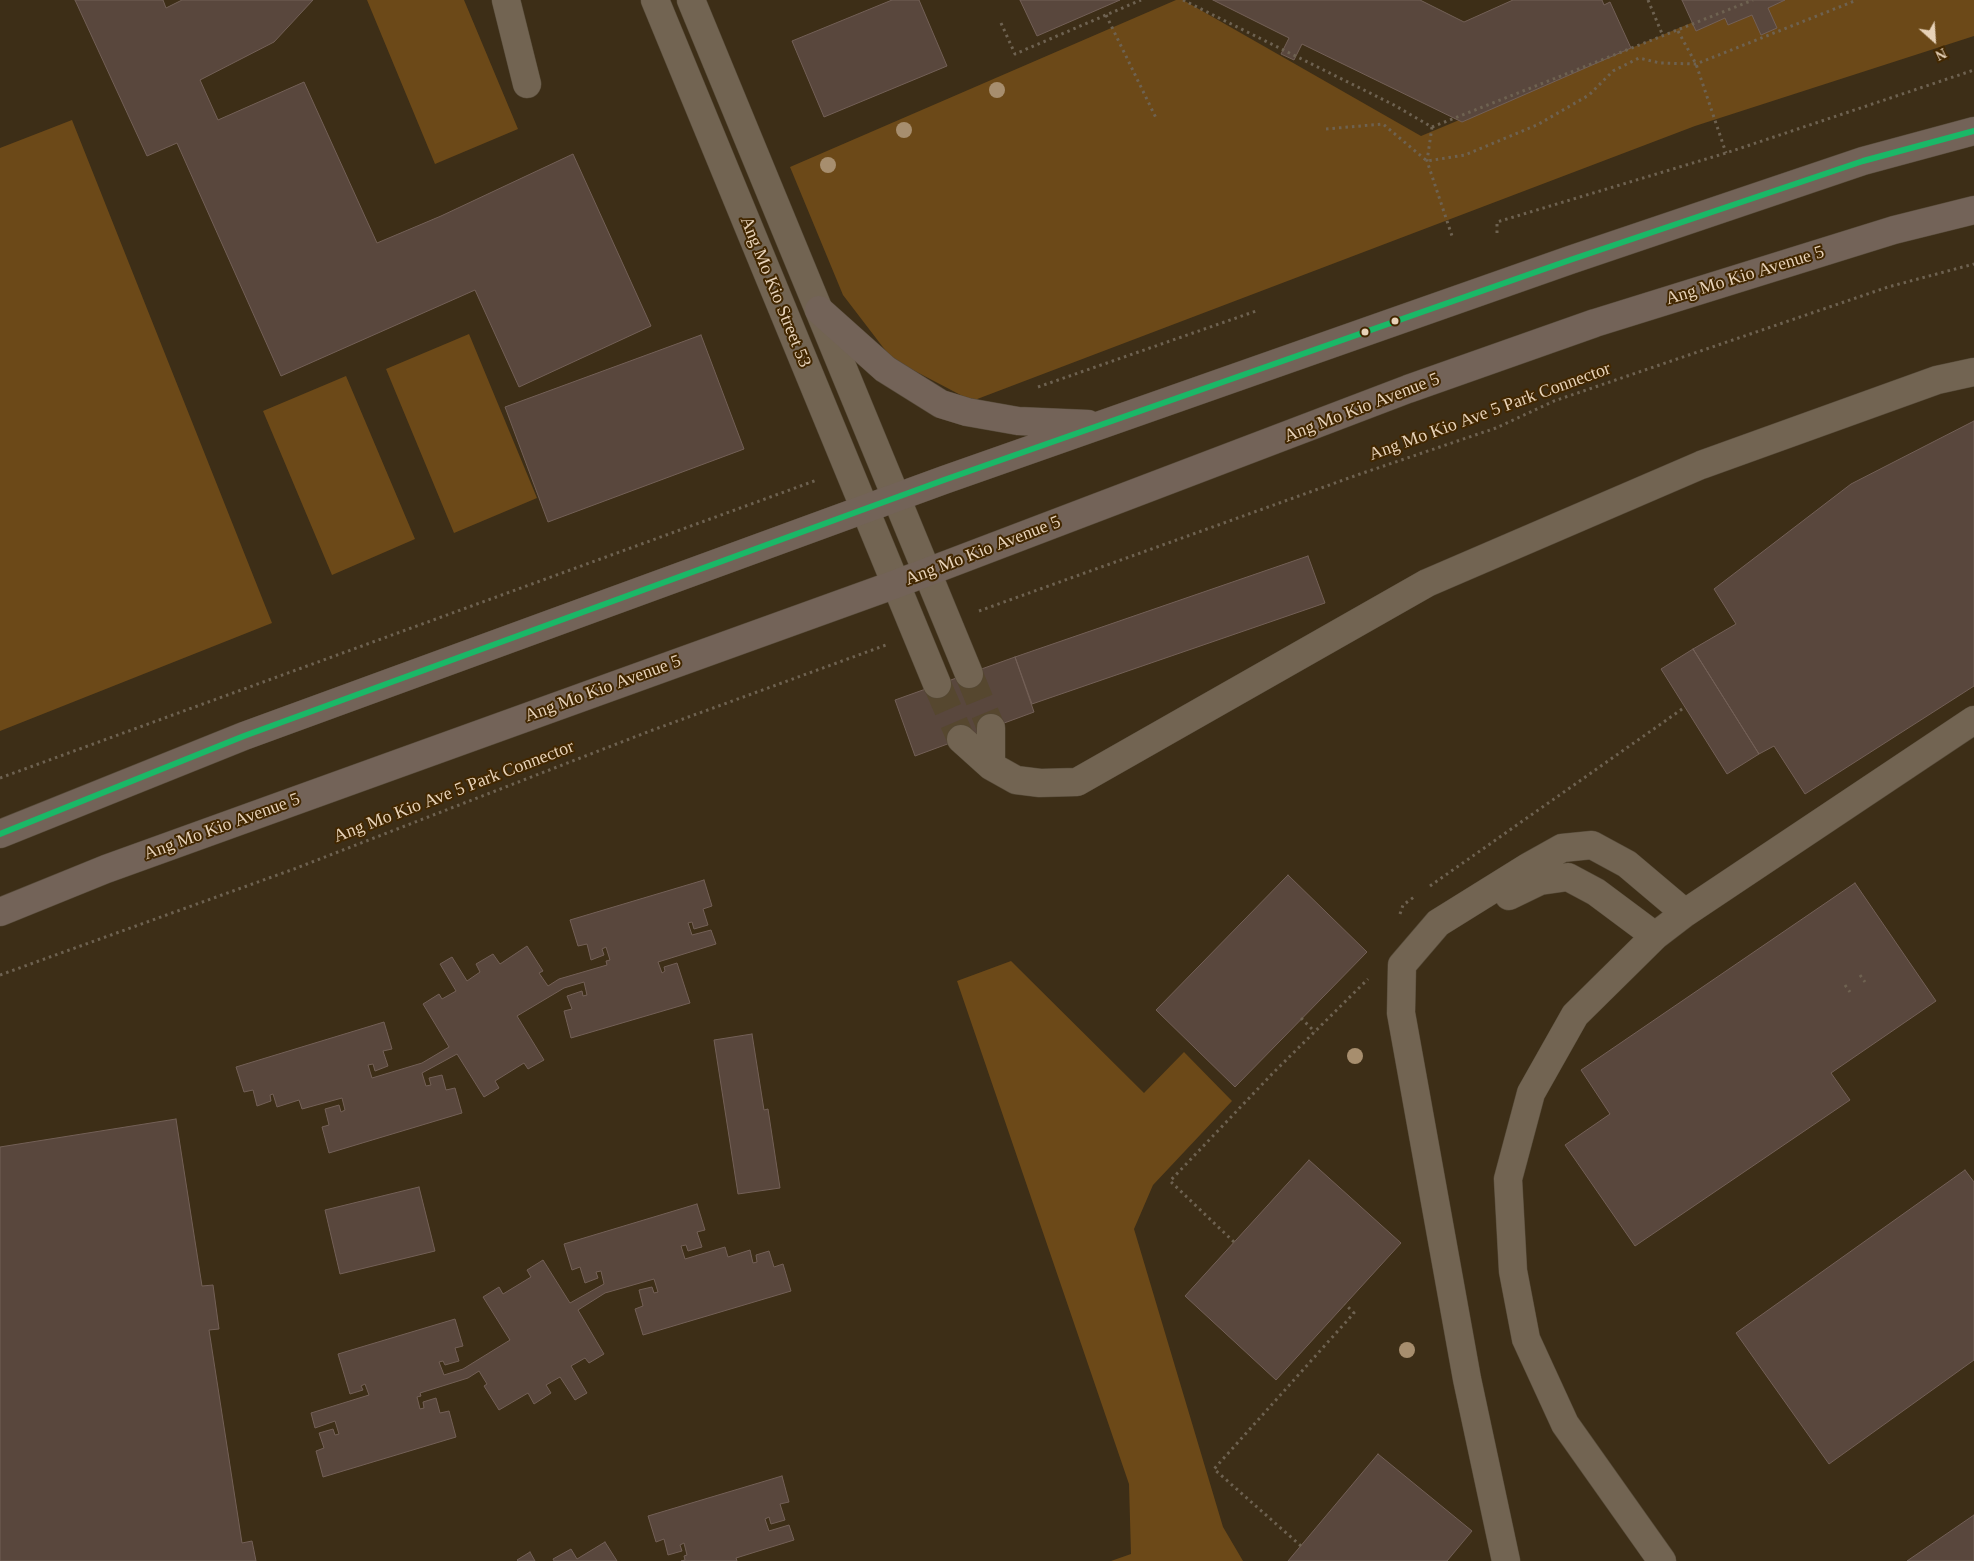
<!DOCTYPE html>
<style>
body{margin:0}
#map{position:relative;width:1974px;height:1561px;overflow:hidden;background:#3d2e17;font-family:Georgia,serif}
canvas{display:block}
.north{position:absolute;left:1909px;top:15px;width:50px;height:50px;-webkit-text-stroke:4px #422700;paint-order:stroke;rotate:154deg;font-size:14px;font-weight:700;line-height:20px;text-align:center;color:#e7d2b8}
.north::after{content:'';display:block;margin:auto;width:18px;height:22px;background:#e7d2b8;clip-path:polygon(50% 0,100% 100%,50% 72%,0 100%)}
</style>
<div id="map">
<canvas width="1974" height="1561"></canvas>
<div class="north">N</div>
</div>
<script>
const g = document.querySelector('canvas').getContext('2d');
g.lineJoin = 'round';
function fillPath(path, color) { g.fillStyle = color; g.fill(path, 'evenodd'); }
const poly = rows => new Path2D(rows.map(r => 'M' + r).join(''));
function strokePath(path, color, width, dash) { g.strokeStyle = color; g.lineWidth = width; g.lineCap = dash ? 'butt' : 'round'; g.setLineDash(dash || []); g.stroke(path); }
function drawText(font, color, halo, rows, align = 'center') {
  g.font = font + ' Georgia,serif'; g.lineWidth = 4; g.setLineDash([]); g.textBaseline = 'middle'; g.strokeStyle = halo; g.fillStyle = color; for (const [text, x, y, turn = 0] of rows) {
    g.save(); g.translate(x, y); g.rotate((+turn || 0) * Math.PI / 180); g.textAlign = isNaN(turn) ? turn : align; if (halo) g.strokeText(text, 0, 0); g.fillText(text, 0, 0); g.restore();
  }
}
fillPath(poly([
 [367,0,464,0,518,129,435,164],
 [1176,0,1183,0,1421,136,1746,0,1974,0,1974,36,1695,126,972,401,892,359,843,295,790,167],
 [72,120,272,623,0,731,0,148],
 [469,334,537,498,454,533,386,369],
 [346,376,415,539,332,575,263,411],
 [1011,961,1144,1093,1184,1052,1232,1101,1153,1185,1134,1229,1223,1527,1243,1561,1111,1561,1131,1554,1129,1484,957,981]
]), '#6c4918');
const building = poly([
 [75,0,163,0,166,8,182,0,313,0,274,42,200,80,218,120,304,82,377,243,441,216,573,154,651,326,519,387,475,290,281,376,177,143,147,156,75,0],
 [892,0,919,0,947,66,824,117,792,41,892,0],
 [1020,0,1120,0,1037,36,1020,0],
 [1213,0,1420,0,1464,22,1513,0,1602,0,1604,5,1610,2,1631,48,1462,122,1302,44,1294,60,1281,54,1289,38,1213,0],
 [1682,0,1785,0,1768,8,1777,28,1761,35,1752,15,1728,25,1725,18,1696,31,1682,0],
 [701,335,744,449,548,522,505,407,701,335],
 [1974,421,1974,686,1805,794,1774,746,1759,754,1693,649,1736,624,1714,589,1851,484,1974,421],
 [1308,556,1325,603,1032,704,1015,657,1308,556],
 [1693,649,1759,754,1727,774,1661,669,1693,649],
 [1015,657,1034,712,915,756,895,700,1015,657],
 [1288,875,1367,952,1235,1087,1156,1010,1288,875],
 [704,880,712,906,703,909,708,925,694,929,692,922,688,923,692,935,711,930,716,944,658,962,662,973,665,971,664,967,677,963,690,1003,571,1038,564,1011,572,1009,567,996,582,991,583,996,587,995,584,982,564,988,517,1016,544,1060,528,1069,524,1063,495,1081,499,1088,484,1097,457,1054,422,1073,426,1086,431,1085,429,1078,442,1075,446,1090,455,1088,462,1113,329,1153,322,1127,329,1125,325,1109,339,1105,341,1112,345,1110,342,1098,302,1109,299,1100,277,1107,273,1094,270,1095,271,1101,257,1106,253,1090,244,1092,236,1067,384,1022,392,1049,383,1051,388,1066,375,1071,373,1064,368,1065,372,1078,422,1063,449,1047,423,1004,439,994,442,999,456,991,440,964,452,957,467,981,480,972,476,964,493,954,500,964,527,946,543,971,539,973,548,986,559,979,607,965,606,961,610,960,606,947,602,949,604,955,591,960,587,944,578,946,570,920,704,880],
 [1855,883,1936,1001,1831,1073,1850,1100,1635,1246,1565,1145,1610,1114,1581,1070,1855,883],
 [752,1034,764,1110,768,1109,780,1188,738,1194,714,1040,752,1034],
 [176,1119,202,1286,213,1285,219,1329,209,1330,242,1543,252,1541,256,1561,0,1561,0,1147,176,1119],
 [1309,1160,1401,1243,1276,1380,1185,1296,1309,1160],
 [1965,1170,1974,1182,1974,1360,1829,1464,1736,1333,1965,1170],
 [419,1187,435,1251,340,1274,325,1210,419,1187],
 [697,1204,705,1230,697,1232,702,1247,688,1251,686,1245,681,1246,685,1259,725,1247,728,1257,750,1250,753,1263,757,1262,756,1255,769,1251,774,1267,783,1264,791,1291,643,1335,635,1309,643,1306,639,1290,652,1287,654,1293,658,1292,654,1279,605,1293,578,1310,604,1354,589,1363,585,1358,571,1366,587,1393,575,1400,560,1377,546,1385,551,1393,534,1404,528,1393,499,1410,484,1386,487,1384,479,1371,468,1378,420,1393,421,1396,417,1397,420,1409,424,1408,423,1402,436,1398,440,1413,449,1411,456,1437,323,1477,316,1451,324,1448,319,1433,333,1429,335,1435,339,1434,335,1421,315,1428,311,1413,369,1395,365,1384,361,1386,363,1390,350,1394,338,1354,455,1319,463,1346,455,1348,459,1361,445,1365,443,1361,439,1362,444,1375,463,1369,510,1340,483,1297,499,1287,503,1294,531,1277,527,1270,543,1260,570,1303,604,1284,601,1271,596,1272,598,1278,585,1283,580,1267,572,1270,564,1244,697,1204],
 [1378,1454,1472,1531,1447,1561,1288,1561,1378,1454],
 [782,1476,789,1502,780,1504,785,1520,771,1524,769,1517,765,1519,769,1531,789,1525,794,1540,736,1558,737,1561,681,1561,685,1560,684,1556,687,1555,684,1543,680,1545,682,1551,668,1555,664,1539,656,1542,648,1516,782,1476],
 [1974,1515,1974,1561,1907,1561,1974,1515],
 [605,1542,617,1561,554,1561,553,1559,571,1549,577,1559,605,1542],
 [530,1552,535,1561,518,1561,517,1560,530,1552]
]);
fillPath(building, '#59473d');
strokePath(building, '#736057', 1);
strokePath(poly([
 [969,674,991,728],
 [937,684,961,739]
]), '#56472f', 28, [28, 14]);
const minor = poly([
 [506,0,527,84],
 [655,0,937,684],
 [691,0,969,674],
 [991,728,991,766],
 [961,739,991,766,1016,780,1040,783,1077,782,1427,583,1701,465,1937,380,1974,372],
 [1509,896,1540,881,1568,877,1596,892,1655,936],
 [1506,1561,1467,1379,1401,1013,1402,965,1438,923,1528,867,1562,848,1592,845,1627,864,1685,913],
 [1662,1561,1565,1424,1526,1339,1513,1271,1508,1179,1531,1093,1575,1015,1655,936,1685,913,1974,720]
]);
const major = poly([
 [819,310,885,369,941,404,967,412,1018,421,1088,424],
 [0,834,244,736,944,480,1570,260,1863,161,1974,131],
 [0,912,106,869,896,584,1408,389,1595,323,1894,230,1974,210]
]);
strokePath(minor, '#554937', 29);
strokePath(major, '#554937', 29);
strokePath(poly([
 [1183,0,1394,105,1432,127,1753,0],
 [1648,0,1663,36],
 [1106,15,1157,120],
 [1001,23,1015,54,1141,0],
 [1678,31,1696,64,1726,153],
 [1432,127,1427,161,1453,239],
 [1326,129,1383,124,1427,161,1465,155,1537,125,1589,95,1613,71,1639,58,1660,63,1696,64,1857,0],
 [1497,233,1497,222,1726,153,1974,70],
 [1038,387,1259,310],
 [979,611,1360,474,1496,428,1554,401,1888,287,1974,264],
 [0,778,817,480],
 [1430,886,1685,707],
 [1400,914,1403,905,1414,897],
 [0,975,294,869,650,731,886,645],
 [1860,975,1865,982],
 [1845,985,1850,992],
 [1301,1018,1315,1032],
 [1234,1242,1170,1181,1273,1073,1368,979],
 [1301,1546,1214,1469,1354,1313,1345,1304]
]), '#6e6251', 3, [2.5, 4]);
strokePath(minor, '#726452', 28);
strokePath(major, '#736358', 28);
strokePath(poly([
 [0,834,244,736,944,480,1570,260,1863,161,1974,131]
]), '#1ab867', 6);
g.fillStyle = '#a78e6e';
for (const [x, y] of [
 [997,90],
 [904,130],
 [828,165],
 [1355,1056],
 [1407,1350]
]) { g.beginPath(); g.arc(x, y, 8, 0, 2 * Math.PI); g.fill(); }
for (const [x, y, r, color] of [
 [1395,321,4.5,"#e7d2b8"],
 [1365,332,4.5,"#e7d2b8"]
]) { const dot = new Path2D(); dot.arc(x, y, r, 0, 2 * Math.PI); g.fillStyle = color; g.fill(dot); strokePath(dot, '#422700', 2); }
drawText('18px', '#e7d2b8', '#422700', [
 ["Ang Mo Kio Avenue 5",1745,276,-17],
 ["Ang Mo Kio Street 53",775,292,68],
 ["Ang Mo Kio Avenue 5",1362,408,-21],
 ["Ang Mo Kio Ave 5 Park Connector",1490,412,-20],
 ["Ang Mo Kio Avenue 5",983,551,-21],
 ["Ang Mo Kio Avenue 5",603,689,-20],
 ["Ang Mo Kio Ave 5 Park Connector",454,792,-21],
 ["Ang Mo Kio Avenue 5",222,827,-20]
]);
</script>
